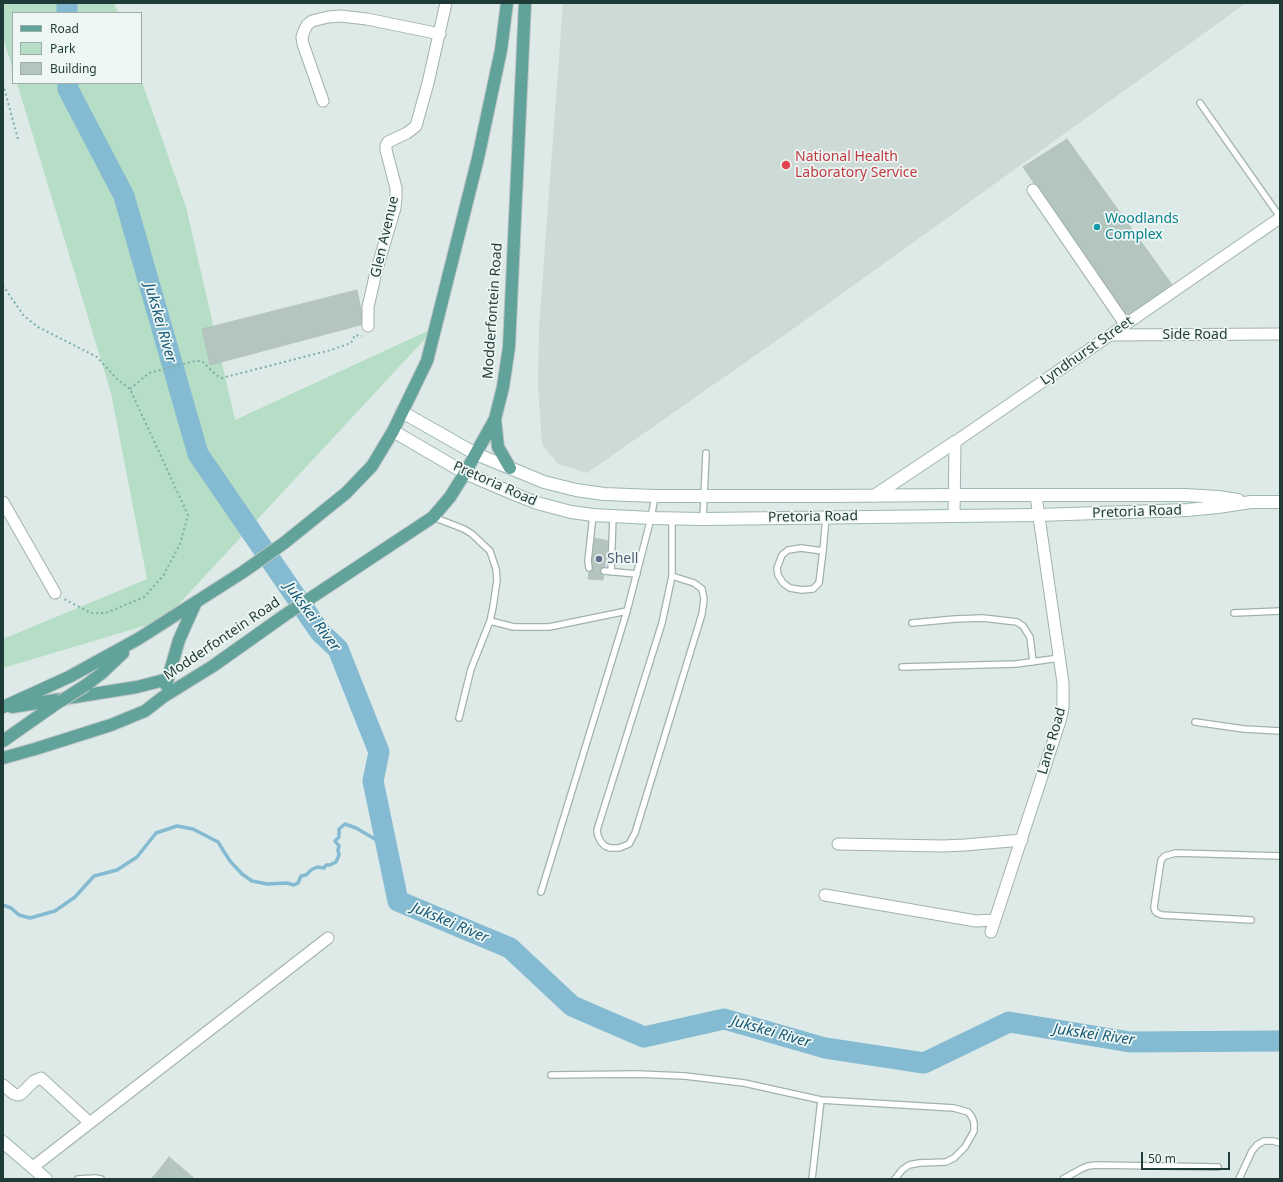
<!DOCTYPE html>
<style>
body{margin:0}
#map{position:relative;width:1283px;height:1182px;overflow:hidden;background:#deeae7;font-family:"Noto Sans",sans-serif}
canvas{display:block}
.frame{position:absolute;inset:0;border:4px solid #1f3b37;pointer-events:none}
.legend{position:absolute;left:12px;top:12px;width:130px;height:72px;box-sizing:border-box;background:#eff7f4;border:1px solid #9caca8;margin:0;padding:5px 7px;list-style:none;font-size:12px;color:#1f3b37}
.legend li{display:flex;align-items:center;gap:8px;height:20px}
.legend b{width:20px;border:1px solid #9caca8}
.scale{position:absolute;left:1141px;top:1152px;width:89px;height:18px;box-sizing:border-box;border:2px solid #1f3b37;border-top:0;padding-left:5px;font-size:12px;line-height:14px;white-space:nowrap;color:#1f3b37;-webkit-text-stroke:3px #eff7f4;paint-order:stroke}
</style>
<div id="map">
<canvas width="1283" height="1182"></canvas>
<div class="frame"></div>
<ul class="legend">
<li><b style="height:5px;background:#61a29b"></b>Road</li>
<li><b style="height:11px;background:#b6ddc6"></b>Park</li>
<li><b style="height:11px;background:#b4c5c0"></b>Building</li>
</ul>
<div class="scale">50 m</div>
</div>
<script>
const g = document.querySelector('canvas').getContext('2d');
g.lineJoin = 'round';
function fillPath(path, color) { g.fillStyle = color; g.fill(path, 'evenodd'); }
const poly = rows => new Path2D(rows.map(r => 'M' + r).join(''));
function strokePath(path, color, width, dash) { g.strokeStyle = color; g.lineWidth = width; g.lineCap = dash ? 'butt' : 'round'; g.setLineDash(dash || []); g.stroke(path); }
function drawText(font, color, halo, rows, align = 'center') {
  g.font = font + ' "Noto Sans",sans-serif'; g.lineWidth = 3.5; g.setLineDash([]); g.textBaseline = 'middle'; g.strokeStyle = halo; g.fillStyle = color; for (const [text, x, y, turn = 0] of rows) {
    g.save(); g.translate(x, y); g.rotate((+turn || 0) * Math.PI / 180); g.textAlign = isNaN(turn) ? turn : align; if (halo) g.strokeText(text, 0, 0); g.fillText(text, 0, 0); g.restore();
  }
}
fillPath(poly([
 [563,3,1246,3,786,334,587,473,558,464,542,444,538,386,539,328]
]), '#cddad6');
fillPath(poly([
 [3,3,114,3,118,13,13,13,13,70,3,38],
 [141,79,186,207,235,420,436,327,164,620,3,668,3,639,147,579,111,393,17,83,141,83]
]), '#b6ddc6');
strokePath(poly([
 [3,905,11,908,19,915,30,918,55,911,75,897,94,876,117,870,137,857,156,833,177,826,193,829,218,842,230,861,242,874,252,881,267,884,287,883,294,885,298,883,301,876,306,875,311,870,317,867,324,868,326,865,330,865,336,862,339,855,338,850,339,846,335,841,339,837,339,829,345,824,356,828,387,846]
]), '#84bad2', 3.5);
strokePath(poly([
 [67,3,67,13],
 [68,83,68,89,124,196,198,454,320,632,338,649,379,752,373,781,398,901,510,948,572,1006,644,1037,724,1019,825,1048,924,1063,1009,1022,1130,1042,1280,1041]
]), '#84bad2', 21);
const building = poly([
 [1067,139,1173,286,1126,316,1023,167,1067,139],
 [357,290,364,324,210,365,202,329,357,290],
 [594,538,609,541,603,580,588,579,594,538],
 [169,1157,195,1179,170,1179,159,1170,169,1157],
 [159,1170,170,1179,151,1179,159,1170]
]);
fillPath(building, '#b4c5c0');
strokePath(building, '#b1c4bf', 1);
const lane = poly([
 [1200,103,1280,217],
 [433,517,464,529,472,534,490,551,496,569,497,580,493,607,490,621,471,669,459,718],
 [703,519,706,453],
 [823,551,801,548,788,550,782,555,777,568,778,575,783,583,790,588,802,590,813,589,819,583,823,551,826,517],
 [589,568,588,561,593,515],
 [604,571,637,574],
 [611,572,613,516],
 [672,576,694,583,702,589,704,599,702,614,635,833,629,844,619,848,610,848,605,846,601,842,598,836,597,830,662,623,672,576,672,518],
 [1234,613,1280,611],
 [490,621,514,627,549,627,627,611],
 [912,623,955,619,983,618,1017,622,1023,626,1030,637,1033,662],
 [902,667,1016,664,1060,658],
 [1195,722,1244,729,1280,731],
 [541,892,627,611,651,518,655,496],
 [1251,920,1162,915,1157,913,1155,911,1154,907,1161,860,1165,856,1176,853,1280,856],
 [551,1075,637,1074,685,1076,744,1083,821,1100,954,1108,968,1112,972,1117,974,1123,974,1131,965,1147,954,1158,946,1162,919,1163,909,1165,902,1170,895,1179],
 [78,1179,95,1178,101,1179],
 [812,1179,821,1100],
 [1063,1179,1081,1169,1088,1166,1097,1165,1218,1167],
 [1239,1179,1252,1151,1257,1145,1264,1141,1273,1141,1280,1143]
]);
const street = poly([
 [323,101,303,44,302,37,304,31,307,25,312,21,328,17,340,16,367,19,440,34],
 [1033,190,1125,324],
 [368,326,368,307,376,272,395,208,396,197,396,188,386,150,386,146,388,142,407,133,416,126,428,83,446,3],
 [1111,335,1280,334],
 [3,502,55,593],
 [954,516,955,442,1280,218],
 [838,844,943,846,965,845,1022,840],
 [825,895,976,921,995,920],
 [991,932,1060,721,1063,708,1063,683,1036,496],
 [3,1085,14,1094,18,1095,21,1094,34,1081,41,1078,89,1122],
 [33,1167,328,938]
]);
const secondary = poly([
 [402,412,476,454,544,482,576,490,604,494,655,496,826,496,954,495,1185,495,1218,497,1238,500],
 [393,431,465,473,519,496,537,503,571,512,593,515,651,518,703,519,1038,515,1187,510,1218,507,1251,502,1280,502],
 [874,496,955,442],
 [3,1142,46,1179]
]);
const primary = poly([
 [495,419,498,447,510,468],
 [86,685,102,673,123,653],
 [166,685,179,640,196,602],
 [3,707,69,677,138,639,243,572,284,543,346,493,372,466,393,431,427,361,478,158,501,50,507,3],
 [12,707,137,687,168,679],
 [3,741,60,701],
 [3,758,35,749,111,725,145,711,163,697,213,666,285,615,433,517,450,497,465,473,495,419,503,387,509,347,525,3]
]);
strokePath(lane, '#a1b2af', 8);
strokePath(street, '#a1b2af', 13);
strokePath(secondary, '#9db7b1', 14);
strokePath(primary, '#bcc4c3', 14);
strokePath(poly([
 [3,84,18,139],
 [3,285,8,293,24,316,38,327,97,357,117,379,130,389,188,515,180,544,163,576,144,597,106,613,91,613,64,599],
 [130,389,149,373,195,361,202,361,216,375,222,378,331,350,351,343,355,335,362,336]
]), '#7eafa7', 2, [2, 3]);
strokePath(lane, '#fff', 5.5);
strokePath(street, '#fff', 11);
strokePath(secondary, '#fff', 12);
strokePath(primary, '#61a29b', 12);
const primaryBridge = poly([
 [61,701,86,685]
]);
strokePath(primaryBridge, '#bcc4c3', 14, []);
strokePath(primaryBridge, '#61a29b', 12);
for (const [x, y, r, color] of [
 [786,165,5,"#e0444e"],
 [1097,227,4,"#0f9aa8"],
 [599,559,4,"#5c6f8a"]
]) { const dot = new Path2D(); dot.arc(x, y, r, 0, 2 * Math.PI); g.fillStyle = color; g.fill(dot); strokePath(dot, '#eff7f4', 1.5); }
drawText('14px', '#be3a42', '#eff7f4', [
 ["National Health",795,157],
 ["Laboratory Service",795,173]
], 'left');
drawText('14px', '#0d838f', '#eff7f4', [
 ["Woodlands",1105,219],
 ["Complex",1105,235]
], 'left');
drawText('14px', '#1f3b37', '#eff7f4', [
 ["Glen Avenue",385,237,-77],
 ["Modderfontein Road",493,311,-86],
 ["Side Road",1195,335],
 ["Lyndhurst Street",1087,351,-35],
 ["Pretoria Road",495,484,24],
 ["Pretoria Road",1137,512,-2],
 ["Pretoria Road",813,517,-1],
 ["Modderfontein Road",222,639,-34],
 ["Lane Road",1052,741,-74]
]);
drawText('14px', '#4e5e75', '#eff7f4', [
 ["Shell",607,559]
], 'left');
drawText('italic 15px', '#185a78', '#eff7f4', [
 ["Jukskei River",160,323,74],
 ["Jukskei River",312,617,53],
 ["Jukskei River",450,923,23],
 ["Jukskei River",771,1032,16],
 ["Jukskei River",1094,1035,8]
]);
</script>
